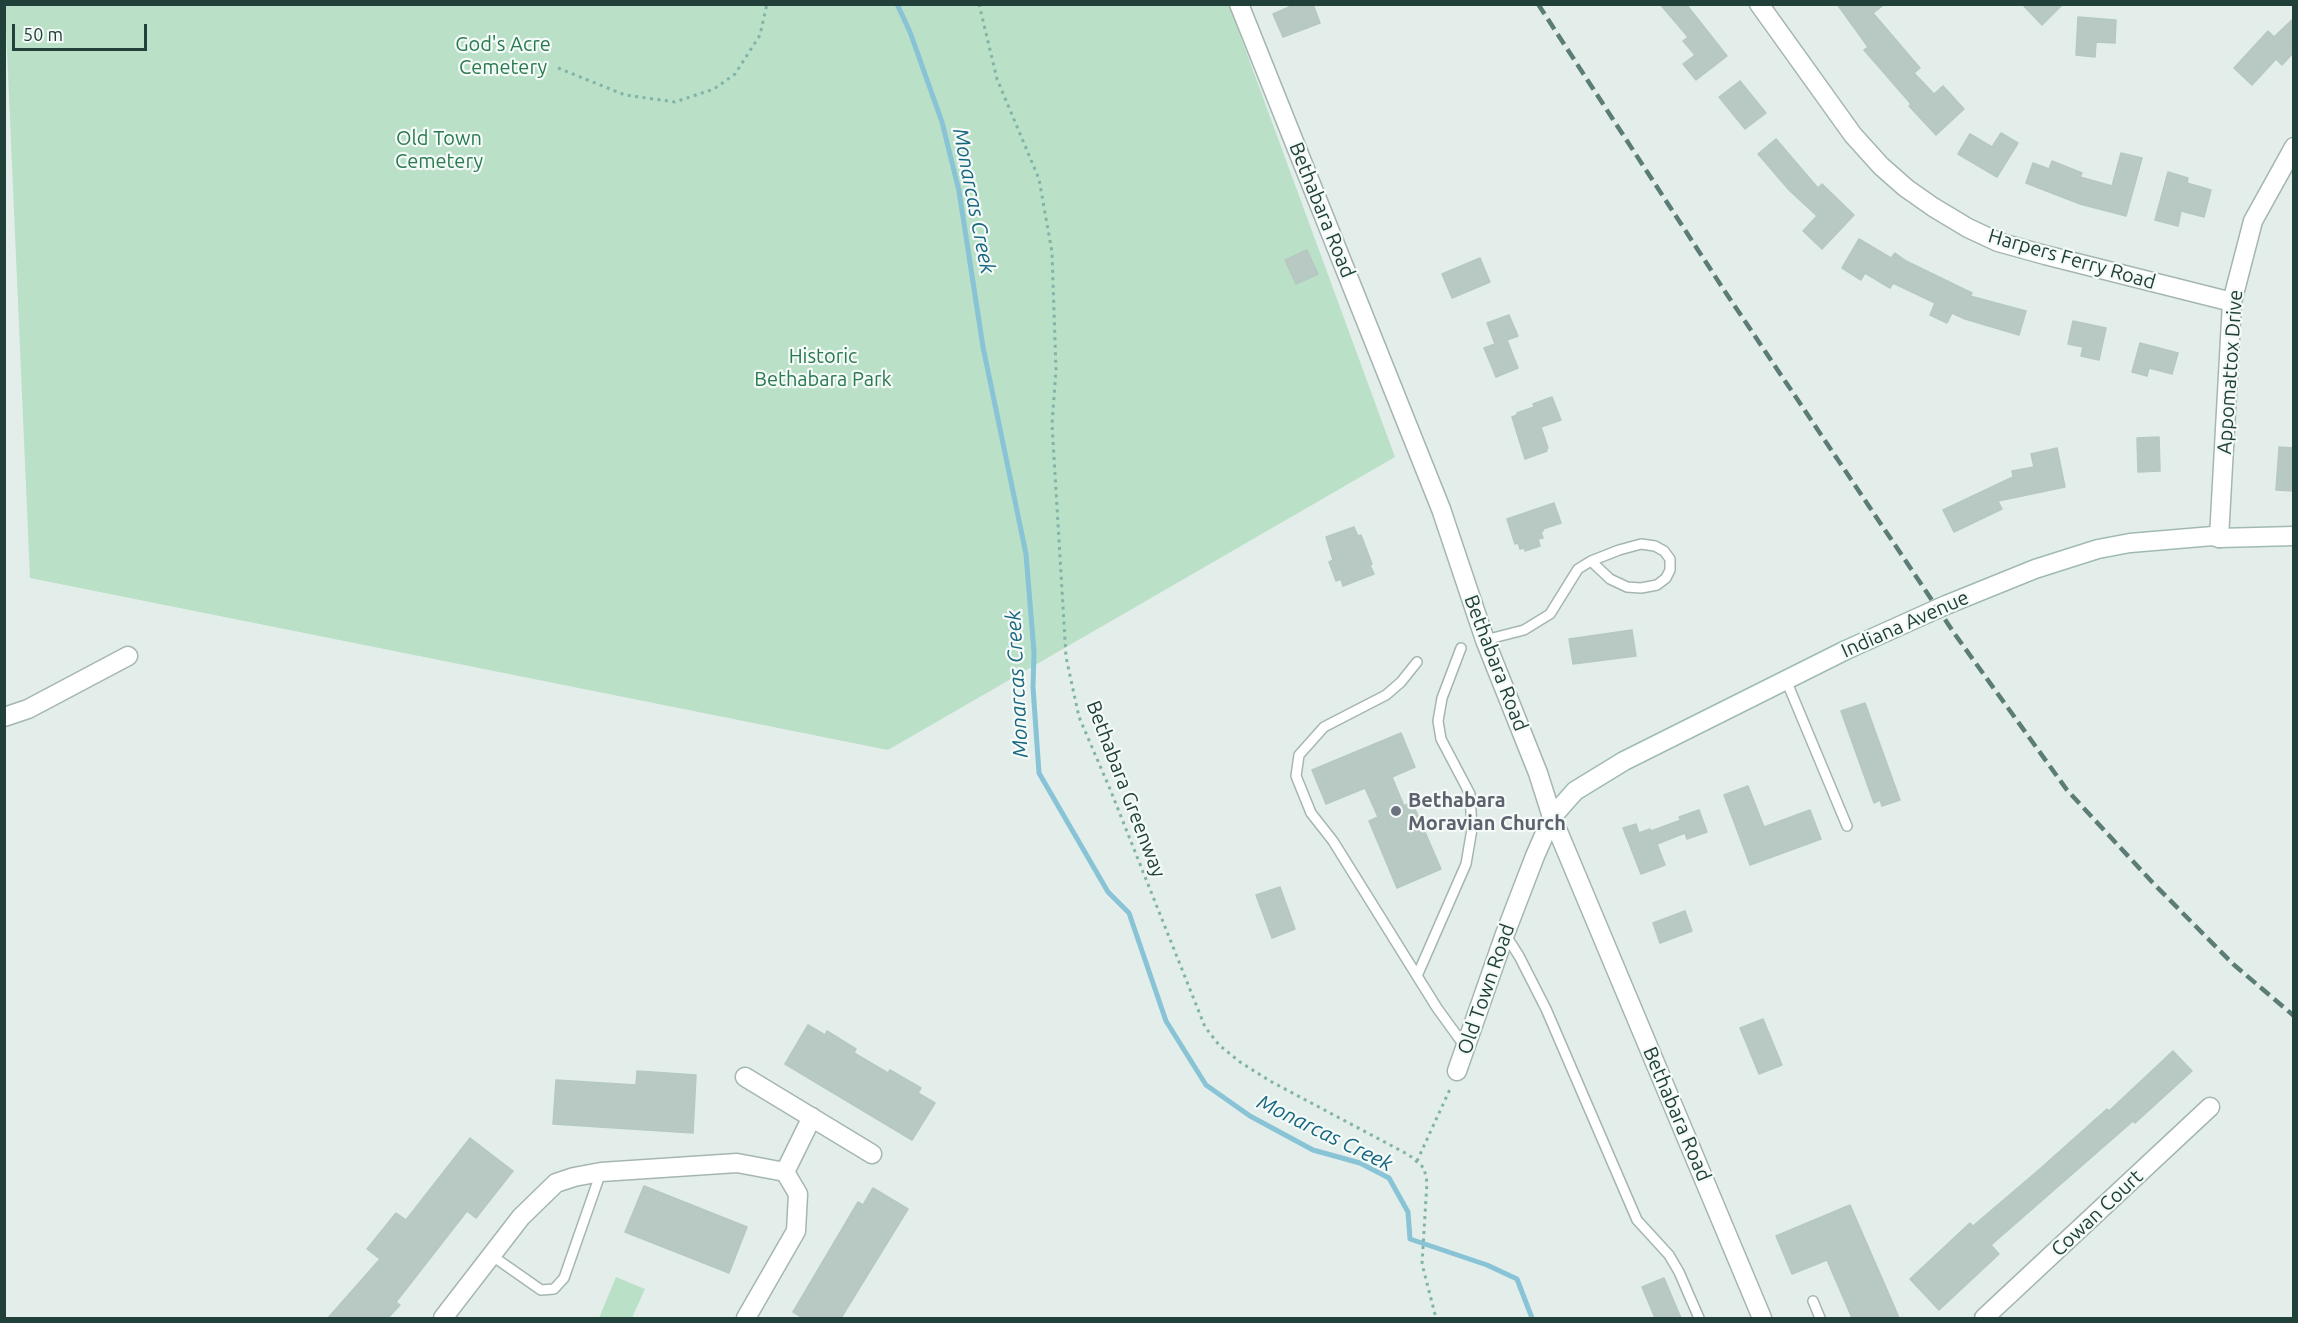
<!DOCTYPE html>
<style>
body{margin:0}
#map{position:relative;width:2298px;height:1323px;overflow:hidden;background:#e3eeea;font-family:Ubuntu,sans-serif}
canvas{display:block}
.frame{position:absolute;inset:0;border:6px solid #21403a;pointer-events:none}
.scale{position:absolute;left:12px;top:24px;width:135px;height:27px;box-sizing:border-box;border:3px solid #21403a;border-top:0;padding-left:8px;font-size:18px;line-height:21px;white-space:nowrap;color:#21403a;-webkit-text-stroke:4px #f4faf7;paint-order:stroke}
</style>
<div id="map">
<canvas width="2298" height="1323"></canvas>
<div class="frame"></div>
<div class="scale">50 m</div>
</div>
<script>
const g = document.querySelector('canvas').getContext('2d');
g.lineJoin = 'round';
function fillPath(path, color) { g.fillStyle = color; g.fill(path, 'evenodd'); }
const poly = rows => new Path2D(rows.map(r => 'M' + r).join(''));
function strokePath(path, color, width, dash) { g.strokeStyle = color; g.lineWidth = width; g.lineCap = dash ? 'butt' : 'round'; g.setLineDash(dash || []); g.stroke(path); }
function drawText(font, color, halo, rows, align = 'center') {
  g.font = font + ' Ubuntu,sans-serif'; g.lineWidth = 4.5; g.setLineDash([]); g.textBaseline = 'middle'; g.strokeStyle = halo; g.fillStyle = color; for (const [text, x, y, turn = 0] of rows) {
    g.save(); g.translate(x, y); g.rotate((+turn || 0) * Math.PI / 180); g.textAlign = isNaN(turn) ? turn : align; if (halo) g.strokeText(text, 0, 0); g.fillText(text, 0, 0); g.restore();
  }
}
fillPath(poly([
 [5,5,1229,5,1395,457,888,750,30,578],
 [616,1277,645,1289,632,1318,599,1318]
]), '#bae0c8');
strokePath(poly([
 [897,4,910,32,942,122,959,191,983,347,1026,554,1034,652,1033,687,1039,773,1108,892,1129,913,1166,1021,1206,1085,1250,1116,1313,1150,1360,1163,1389,1178,1408,1212,1410,1239,1487,1265,1517,1279,1532,1318]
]), '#88c3d6', 5);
const building = poly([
 [1296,4,1313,4,1320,23,1283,37,1273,14,1296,4],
 [1660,4,1686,4,1727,56,1696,80,1683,64,1695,55,1683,41,1688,37,1660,4],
 [1837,4,1885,4,1873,13,1920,68,1914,73,1934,94,1943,86,1964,109,1936,135,1909,106,1911,104,1864,50,1868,47,1837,4],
 [2022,4,2063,4,2042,25,2022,4],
 [2078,17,2116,20,2115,43,2096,42,2095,57,2076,55,2078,17],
 [2294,18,2294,52,2282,65,2276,59,2252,85,2234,68,2268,31,2274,37,2294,18],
 [1740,81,1766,113,1745,129,1719,97,1740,81],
 [2001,133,2018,143,1997,177,1958,154,1970,134,1992,147,2001,133],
 [1776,139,1818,188,1822,184,1854,215,1822,249,1803,231,1817,216,1789,190,1758,154,1776,139],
 [2121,153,2142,158,2126,216,2080,204,2026,183,2033,163,2049,169,2052,161,2082,173,2080,177,2112,186,2121,153],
 [2168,172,2188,178,2187,183,2211,190,2204,217,2181,211,2178,226,2155,220,2168,172],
 [1859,239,1891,258,1895,253,1906,261,1972,293,1970,296,2026,311,2019,335,1965,319,1952,313,1947,323,1930,315,1935,303,1893,283,1890,288,1865,273,1861,280,1842,268,1859,239],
 [1307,250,1318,274,1296,284,1285,260,1307,250],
 [1480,258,1490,282,1452,298,1442,274,1480,258],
 [1509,315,1518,336,1507,340,1518,368,1496,377,1484,348,1495,344,1487,323,1509,315],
 [2073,321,2106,328,2099,360,2081,356,2083,347,2068,344,2073,321],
 [2140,343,2178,353,2172,374,2149,368,2147,376,2132,372,2140,343],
 [1552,397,1561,420,1541,427,1548,448,1546,449,1547,451,1525,459,1512,417,1517,415,1517,413,1534,407,1533,404,1552,397],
 [2159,437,2160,471,2138,472,2137,438,2159,437],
 [2279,447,2294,448,2294,491,2276,490,2279,447],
 [2057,448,2065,487,1998,501,2002,509,1954,532,1943,510,2013,477,2012,471,2034,467,2031,454,2057,448],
 [1554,503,1561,523,1543,529,1543,531,1541,532,1543,538,1538,539,1540,546,1525,551,1524,548,1520,549,1518,543,1515,544,1507,519,1554,503],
 [1354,527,1358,536,1361,535,1372,564,1370,565,1374,574,1343,586,1341,579,1336,581,1329,562,1333,560,1326,537,1354,527],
 [1632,630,1636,656,1573,664,1569,639,1632,630],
 [1865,703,1900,800,1882,806,1880,800,1874,803,1841,711,1865,703],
 [1401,733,1415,767,1392,777,1404,806,1412,802,1441,869,1397,888,1369,821,1378,817,1365,788,1326,804,1312,770,1401,733],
 [1748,786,1764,827,1810,810,1821,839,1750,865,1724,795,1748,786],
 [1699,810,1707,832,1687,839,1685,833,1657,844,1665,865,1641,874,1623,828,1636,824,1639,833,1650,829,1651,831,1681,820,1679,817,1699,810],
 [1280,887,1295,929,1272,938,1256,895,1280,887],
 [1685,911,1692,931,1660,943,1653,923,1685,911],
 [1763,1019,1782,1065,1759,1074,1740,1028,1763,1019],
 [808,1025,825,1035,827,1031,856,1049,854,1053,888,1073,890,1070,921,1088,918,1093,935,1103,912,1140,785,1064,808,1025],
 [2173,1051,2192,1071,2135,1123,2133,1121,1991,1245,1999,1254,1939,1310,1910,1279,1970,1223,1973,1226,2041,1168,2107,1109,2109,1111,2173,1051],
 [637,1071,696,1075,693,1133,553,1124,556,1080,636,1085,637,1071],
 [470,1138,513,1171,476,1218,467,1211,396,1302,400,1305,388,1318,328,1318,380,1259,367,1249,396,1213,406,1220,470,1138],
 [644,1186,747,1227,729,1273,625,1232,644,1186],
 [873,1188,908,1209,841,1318,803,1318,793,1312,858,1202,863,1205,873,1188],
 [1850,1205,1894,1306,1899,1318,1852,1318,1827,1260,1792,1274,1776,1236,1850,1205],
 [1664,1278,1681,1318,1655,1318,1642,1287,1664,1278]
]);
fillPath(building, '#b8c9c3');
strokePath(building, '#b5c8c1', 1.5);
const service = poly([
 [1485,640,1524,630,1550,614,1578,569,1591,561,1619,550,1641,544,1655,546,1664,551,1670,559,1670,570,1666,578,1657,585,1641,588,1627,587,1610,579,1591,561],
 [1417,662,1401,682,1386,695,1324,727,1299,755,1296,776,1311,813,1333,841,1437,1008,1466,1048],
 [1786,680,1847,826],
 [1505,934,1519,956,1546,1009,1637,1220,1669,1255,1679,1272,1699,1318],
 [1417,976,1466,864,1472,829,1470,794,1441,739,1438,721,1442,698,1461,648],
 [491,1255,541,1290,554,1289,564,1278,601,1172],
 [1813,1301,1820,1318]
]);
const minor = poly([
 [1759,4,1853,135,1881,166,1906,188,1933,207,1968,228,1998,242,2045,255,2232,302],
 [2219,538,2232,302,2253,221,2294,147],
 [4,717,28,709,128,656],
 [1457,1071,1505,934,1535,856,1552,817],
 [745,1077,872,1154],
 [785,1172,812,1117],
 [443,1318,521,1217,556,1183,574,1177,601,1172,737,1163,785,1172,798,1194,796,1231,746,1318],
 [1984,1318,2210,1107]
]);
const tertiary = poly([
 [1239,4,1441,509,1485,640,1538,773,1552,817,1762,1318]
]);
const secondary = poly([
 [1552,817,1575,791,1624,761,1846,650,1946,605,2035,569,2098,549,2130,543,2213,536,2219,538,2294,536]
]);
strokePath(service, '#a5b6b2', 12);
strokePath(minor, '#a5b6b2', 21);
strokePath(tertiary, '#a5b6b2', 21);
strokePath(secondary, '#a0bab3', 21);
strokePath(poly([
 [979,4,997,79,1039,179,1052,252,1056,370,1052,424,1063,607,1066,657,1079,717,1110,789,1205,1027,1219,1045,1240,1062,1270,1081,1409,1155,1424,1168,1427,1182,1422,1264,1436,1318],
 [558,68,625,95,675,102,714,89,735,74,760,35,767,4],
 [1417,1161,1451,1087]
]), '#81b3a8', 3, [3, 4.5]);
strokePath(service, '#fff', 9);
strokePath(minor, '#fff', 18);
strokePath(tertiary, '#fff', 18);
strokePath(secondary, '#fff', 18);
strokePath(poly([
 [1538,4,1724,290,1954,633,2067,790,2153,883,2233,964,2294,1016]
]), '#5c7c76', 4.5, [12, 6]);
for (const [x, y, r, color] of [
 [1396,811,6,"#6b7280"]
]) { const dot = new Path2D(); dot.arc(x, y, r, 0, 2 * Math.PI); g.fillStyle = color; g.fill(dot); strokePath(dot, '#f4faf7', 2); }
drawText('20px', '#297a4f', '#f4faf7', [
 ["God's Acre",503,44],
 ["Cemetery",503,67],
 ["Old Town",439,138],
 ["Cemetery",439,161],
 ["Historic",823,356],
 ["Bethabara Park",823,379]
]);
drawText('20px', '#21403a', '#f4faf7', [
 ["Bethabara Road",1322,210,68],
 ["Harpers Ferry Road",2072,259,16],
 ["Appomattox Drive",2230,372,-86],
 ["Indiana Avenue",1905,624,-24],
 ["Bethabara Road",1496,663,69],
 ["Bethabara Greenway",1126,789,69],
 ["Old Town Road",1486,989,-71],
 ["Bethabara Road",1677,1114,67],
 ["Cowan Court",2097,1213,-43]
]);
drawText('bold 20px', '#5b616d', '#f4faf7', [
 ["Bethabara",1408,800],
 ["Moravian Church",1408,823]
], 'left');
drawText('italic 21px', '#176680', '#f4faf7', [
 ["Monarcas Creek",974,201,79],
 ["Monarcas Creek",1017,684,-93],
 ["Monarcas Creek",1325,1133,26]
]);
</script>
